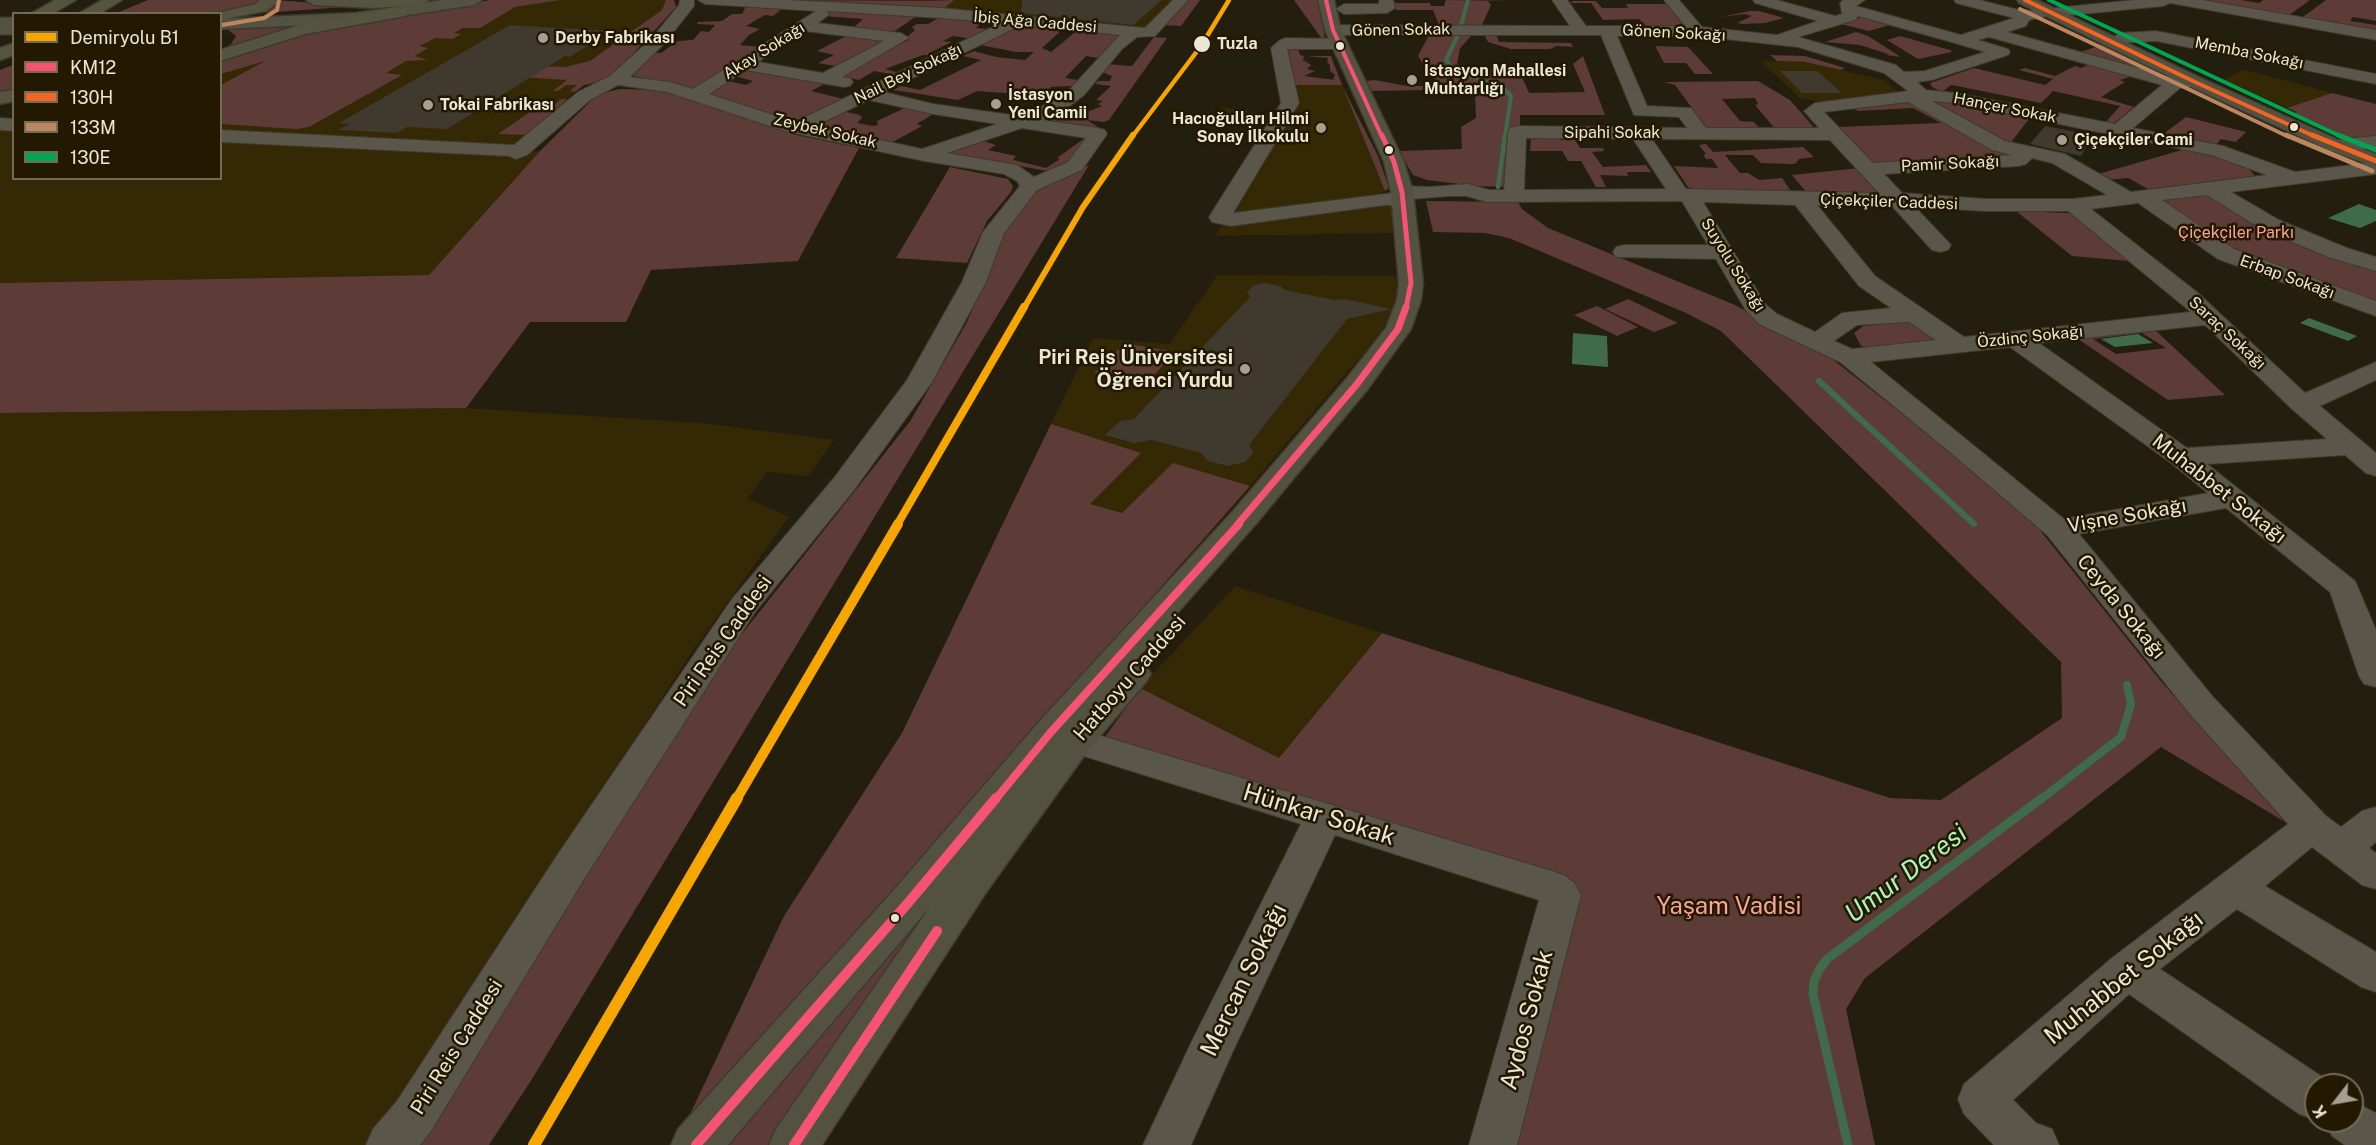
<!DOCTYPE html>
<meta charset="utf-8">
<style>
body{margin:0}
#map{position:relative;width:2376px;height:1145px;overflow:hidden;background:#241e0e;font-family:"Public Sans",sans-serif}
canvas{display:block}
.legend{position:absolute;left:12px;top:12px;width:210px;height:168px;box-sizing:border-box;background:#221900;border:2px solid #736b56;margin:0;padding:8px 10px;list-style:none;font-size:18px;color:#ece6d6}
.legend li{display:flex;align-items:center;gap:12px;height:30px}
.legend b{width:30px;border:2px solid #736b56}
.north{position:absolute;left:2304px;top:1073px;width:60px;height:60px;box-sizing:border-box;background:#221900;border:2px solid #736b56;border-radius:50%;rotate:239deg;font-size:16px;font-weight:700;line-height:24px;text-align:center;color:#ece6d6}
.north::after{content:'';display:block;margin:auto;width:21px;height:27px;background:#a6a090;clip-path:polygon(50% 0,100% 100%,50% 72%,0 100%)}
</style>
<div id="map">
<canvas width="2376" height="1145"></canvas>
<ul class="legend">
<li><b style="height:8px;background:#f7a600"></b>Demiryolu B1</li>
<li><b style="height:8px;background:#f65372"></b>KM12</li>
<li><b style="height:8px;background:#f26522"></b>130H</li>
<li><b style="height:8px;background:#bb8660"></b>133M</li>
<li><b style="height:8px;background:#00a651"></b>130E</li>
</ul>
<div class="north">K</div>
</div>
<script>
const g = document.querySelector('canvas').getContext('2d');
g.lineJoin = 'round';
function fillPath(path, color) { g.fillStyle = color; g.fill(path, 'evenodd'); }
const poly = rows => new Path2D(rows.map(r => 'M' + r).join(''));
function strokePath(path, color, width, dash) { g.strokeStyle = color; g.lineWidth = width; g.lineCap = dash ? 'butt' : 'round'; g.setLineDash(dash || []); g.stroke(path); }
function drawText(font, color, halo, rows, align = 'center') {
  g.font = font + ' "Public Sans",sans-serif'; g.lineWidth = 5; g.setLineDash([]); g.textBaseline = 'middle'; g.strokeStyle = halo; g.fillStyle = color; for (const [text, x, y, turn = 0] of rows) {
    g.save(); g.translate(x, y); g.rotate((+turn || 0) * Math.PI / 180); g.textAlign = isNaN(turn) ? turn : align; if (halo) g.strokeText(text, 0, 0); g.fillText(text, 0, 0); g.restore();
  }
}
fillPath(poly([
 [512,0,674,0,676,7,630,57,604,81,584,85,567,98,571,100,521,141,503,148,221,133,220,74,266,60],
 [763,0,1177,0,1144,29],
 [1761,61,1805,62,1884,80,1899,93,1827,103,1800,98],
 [2243,70,2288,81,2332,93,2287,108,2224,80],
 [1293,85,1342,85,1385,191,1375,197,1232,216,1296,104],
 [1223,107,1276,115,1270,121,1255,119,1270,122,1265,126,1251,124,1248,127,1210,121],
 [0,126,13,127,14,178,220,178,221,137,516,153,540,151,429,275,0,283],
 [1382,204,1391,207,1396,233,1215,236,1222,224],
 [1217,275,1398,276,1400,294,1382,332,1190,556,1008,512,1093,338,1170,344],
 [466,408,701,423,834,440,808,476,767,472,748,498,789,517,692,652,383,1127,366,1145,0,1145,0,413],
 [1235,586,1382,633,1279,758,1140,688]
]), '#342805');
fillPath(poly([
 [148,0,259,0,262,3,222,13,114,14],
 [275,0,316,3,381,4,239,15],
 [491,0,560,0,515,7,480,28,463,28,454,33,461,34,453,39,435,38,420,46,428,48,415,56,427,60,406,61,386,73,402,75,309,127,296,129,221,124,221,85,265,61,221,74,220,59,317,28],
 [666,0,674,0,676,7,630,57,604,81,584,85,575,92,570,91,577,85,566,85,558,91,553,91,567,80,519,77,538,66,565,67,590,61,662,10],
 [763,0,932,1,954,0,941,11],
 [1187,0,1200,0,1181,26,1164,25],
 [1294,0,1319,0,1325,39,1322,39],
 [1393,0,1396,3,1430,3,1431,6,1444,6,1446,0,1520,1,1488,1,1491,5,1482,25,1442,27,1439,25,1433,10,1396,10],
 [2183,0,2241,0,2259,3,2263,0,2310,0,2285,18],
 [2326,0,2376,0,2376,21,2353,17,2350,21,2376,25,2376,33,2300,19],
 [1574,1,1596,1,1602,8,1628,8,1626,4,1669,4,1678,13,1675,15,1686,28,1647,27,1639,19,1603,20,1591,3,1568,3],
 [747,4,786,6,773,16,765,15,746,26,760,29,749,35,740,45,762,47,699,87,688,89,629,75,654,53,661,53,678,41,693,40,701,31,709,32,715,25,697,24,698,22,722,21,732,14,742,14],
 [835,8,918,15,892,33,852,29,863,19,823,16],
 [1750,11,1759,11,1784,18,1765,23,1743,24,1737,23,1752,16,1744,14,1721,17],
 [940,17,984,20,978,23,980,24,976,28,988,29,993,26,1002,26,973,39,953,36,943,41,952,42,929,53,936,55,923,55,885,69,900,73,895,75,874,71,859,80,840,76,882,52,909,40,906,38,915,30,912,27,917,24,928,24],
 [1861,17,1890,25,1869,31,1841,24],
 [325,23,221,51,231,44,236,36,227,29],
 [1020,24,1065,27,1042,48,1051,52,1079,29,1125,34,1098,58,1086,56,1065,78,1078,80,1072,86,1051,87,1046,94,1059,95,1058,97,977,91,958,100,893,90,901,86,920,90,981,60,963,56,974,51,996,57,1025,60,1034,52,1016,52,975,44],
 [1431,31,1475,32,1460,48,1457,64,1475,69,1519,70,1529,93,1585,92,1573,64,1583,56,1605,115,1520,115,1520,129,1509,129,1506,187,1475,186,1427,180,1413,175,1399,151,1462,149,1461,127,1476,118,1475,96,1471,92,1476,91,1470,87,1445,88,1432,77,1418,56],
 [1483,32,1495,32,1499,42,1571,43,1573,47,1557,46,1550,49,1511,49,1488,42],
 [1856,32,1868,36,1901,57,1886,55,1888,54,1860,45,1825,42],
 [850,34,896,38,841,67,818,63,834,55,817,51],
 [1900,36,1950,50,1952,52,1918,59,1887,40],
 [1154,37,1167,38,1109,120,1104,122,1087,120,1098,127,1096,129,1046,121,1071,117,1064,114,1045,117,1058,109,1082,114,1102,106,1098,104,1103,101,1096,100,1111,86,1095,84,1098,81,1110,81,1112,76,1100,71,1106,64,1132,66],
 [2107,43,2185,79,2170,79,2078,53],
 [1655,46,1688,47,1713,74,1695,74,1686,63,1664,63],
 [1302,48,1298,49,1300,55,1304,56,1303,60,1311,65,1307,69,1315,71,1304,76,1335,80,1333,79,1335,75,1330,71,1330,65,1327,62,1328,58,1306,56,1331,56,1342,85,1378,156,1389,188,1385,191,1342,85,1293,85,1287,50],
 [1770,55,1805,56,1845,68,1841,70,1805,62,1777,61],
 [2092,63,2133,76,2120,80,2125,82,2101,97,2134,107,2112,125,2104,124,2120,106,2053,91,2041,103,1957,86,1951,85,1942,92,1932,87,1930,83,1974,68,2045,85,2053,79,2019,70,2025,68,2055,76,2075,66,2081,68],
 [13,65,13,93,0,96,0,70],
 [745,67,830,81,811,91,848,100,798,124,701,94,724,80,746,85,753,81,731,75],
 [1375,80,1407,86,1426,86,1429,90,1370,91,1365,81],
 [1664,82,1758,81,1790,100,1817,131,1777,131,1755,105,1758,104,1755,98,1722,99,1740,121,1754,122,1762,131,1709,131,1675,85],
 [620,89,655,90,693,98,796,135,859,148,798,261,651,270,626,322,530,322,466,408,0,413,0,283,429,275,540,151,598,94],
 [2332,93,2376,104,2376,136,2369,139,2345,137,2291,114,2297,112,2287,108],
 [561,99,567,99,529,135,498,134,542,104,555,104],
 [1957,101,2032,115,2009,145,1927,103],
 [1900,102,1916,104,2009,155,2007,158,1875,165,1837,127,1941,123,1913,108,1858,111,1853,108],
 [911,105,938,111,917,124,922,126,891,143,811,126,842,111,860,115,862,118,857,123,873,126,878,125,877,121],
 [2186,117,2246,132,2236,142,2221,139,2215,146,2162,135],
 [1089,135,1093,135,1060,170,1053,172,948,153,980,140,996,145,988,150,1016,156,1013,160,1046,168,1060,159,1057,158],
 [1558,135,1560,140,1575,140,1580,148,1603,148,1604,151,1592,152,1603,167,1646,165,1651,172,1627,172,1628,176,1600,175,1606,187,1596,187,1581,161,1568,161,1562,151,1530,151,1531,137],
 [1706,144,1713,152,1803,147,1814,157,1799,159,1795,164,1789,164,1761,163,1753,155,1725,155,1740,173,1748,173,1759,180,1782,178,1793,194,1702,192,1688,187,1674,166,1718,168,1712,159,1706,159,1703,155,1706,154,1699,145],
 [2189,148,2249,169,2255,176,2148,189,2128,178,2104,180,2095,175],
 [1089,165,532,1079,489,1145,410,1145,723,658,911,420,967,322,1005,231,1025,202,1040,189],
 [950,167,1008,179,1013,186,1011,192,987,221,967,263,896,258],
 [1860,168,1882,192,1875,195,1808,194,1792,175],
 [2207,195,2376,267,2376,305,2226,251,2159,201],
 [1426,201,1518,202,1522,209,1548,228,1735,305,1831,358,2023,509,2160,680,2285,822,2161,747,1865,978,1846,1009,1875,1145,1514,1145,1566,946,1535,877,1105,737,1140,688,1279,758,1382,633,1890,798,1941,800,2062,718,2061,662,1721,331,1686,313,1509,238,1485,233,1433,232],
 [2016,211,2068,213,2081,216,2133,259,2129,261,2072,256],
 [1628,299,1678,323,1654,332,1605,309],
 [1597,306,1638,327,1617,336,1574,315],
 [1914,321,1939,341,1874,348,1861,346,1854,333,1863,326],
 [2155,330,2225,395,2168,400,2078,339],
 [2142,333,2166,348,2116,354,2093,339],
 [1125,343,1175,352,1145,385,1094,373],
 [1051,424,1141,453,1090,504,1122,513,1173,463,1250,486,683,1129,784,916,902,733],
 [932,905,768,1145,719,1145]
]), '#5d3b36');
fillPath(poly([
 [2359,204,2376,210,2376,221,2360,228,2328,218],
 [2309,318,2357,336,2348,341,2300,323],
 [1573,333,1607,336,1608,367,1572,364],
 [2138,334,2153,343,2115,347,2101,339]
]), '#3f6b4b');
strokePath(poly([
 [1468,0,1459,33,1446,60,1452,68,1504,89,1511,96,1505,137]
]), '#3f6b4b', 4);
strokePath(poly([
 [1498,187,1505,135]
]), '#3f6b4b', 4.5);
strokePath(poly([
 [1819,381,1974,524]
]), '#3f6b4b', 6);
strokePath(poly([
 [2040,800,2121,737,2131,704,2127,685]
]), '#3f6b4b', 8);
strokePath(poly([
 [1848,1145,1813,994,1814,981,1819,970,1827,959,2042,798]
]), '#3f6b4b', 9);
fillPath(poly([
 [1022,0,1162,0,1133,25,1021,13],
 [510,25,611,31,570,57,565,56,447,129,407,127,397,133,338,130,349,124,339,123],
 [1780,71,1817,71,1842,93,1802,93],
 [2045,126,2093,135,2081,156,2030,144],
 [1265,283,1280,286,1285,290,1334,300,1345,299,1391,309,1347,319,1249,445,1253,453,1245,462,1228,466,1208,461,1201,453,1152,440,1134,443,1105,435,1120,421,1134,419,1250,297,1247,292,1254,285]
]), '#40392e');
const minor = poly([
 [680,0,694,0,694,6,664,44,630,77,670,82,693,89,816,11,705,4,698,0,787,0,941,8,1145,28,1173,0,1188,0,1155,36,1137,37,1122,49,1084,95,1066,109,1042,120,1098,128,1105,130,1107,134,1082,170,1037,190,1004,233,986,282,932,382,854,490,755,612,586,876,431,1131,420,1145,366,1145,373,1129,397,1101,558,854,732,599,834,478,907,380,962,282,983,232,1020,186,1017,181,1004,174,924,161,785,131,667,92,618,85,590,100,527,155,516,159,509,156,220,142,220,130,514,145,578,92,610,76,652,38,679,5,680,0],
 [827,11,941,18,1001,23,795,122,709,94,746,70,844,87,850,86,853,82,850,78,842,77,909,38,901,33,818,23,826,17,829,14,827,11],
 [1021,25,1120,35,1072,87,1054,101,1019,116,933,104,884,92,1021,25],
 [805,31,884,41,823,73,758,62,805,31],
 [869,100,933,114,997,124,922,149,815,126,869,100],
 [1022,128,1086,138,1068,162,1034,177,1017,165,947,153,1022,128],
 [1379,0,1393,0,1395,8,1387,13,1344,14,1336,9,1344,4,1379,4,1379,0],
 [1552,0,1567,0,1586,26,1685,26,1664,0,1679,0,1702,27,1777,35,1818,21,1755,3,1753,0,1777,0,1835,16,1842,14,1840,3,1843,0,1865,0,1856,6,1961,35,2014,18,1956,3,1954,0,1979,0,2023,11,2135,0,2202,0,2376,30,2376,40,2170,3,2163,6,2062,16,2056,14,2029,20,2026,26,2007,32,2175,78,2197,78,2200,82,2197,86,2180,88,2133,128,2223,146,2295,172,2376,162,2376,174,2231,192,2279,220,2347,248,2376,257,2376,271,2331,258,2263,230,2207,195,2162,200,2234,249,2376,301,2376,316,2218,259,2138,203,2091,209,2198,293,2305,393,2376,362,2376,380,2320,406,2376,453,2376,476,2366,473,2345,455,2207,464,2355,581,2376,630,2376,687,2364,684,2359,676,2330,592,2226,508,2079,534,2213,697,2326,816,2341,827,2362,811,2376,807,2376,842,2369,848,2376,853,2376,889,2362,885,2312,847,2265,886,2376,952,2376,992,2361,987,2237,909,2160,969,2333,1084,2316,1085,2316,1120,2299,1114,2129,994,2013,1100,2036,1123,2052,1129,2059,1145,1994,1145,1964,1114,1958,1099,1964,1084,2112,958,2288,824,2189,713,2047,535,1951,453,1840,362,1759,324,1745,309,1716,259,1616,257,1613,252,1616,247,1624,245,1708,245,1682,201,1487,202,1466,196,1449,196,1412,199,1410,204,1403,206,1385,205,1231,226,1212,222,1209,217,1281,103,1271,48,1280,40,1286,38,1340,39,1348,44,1340,49,1287,49,1299,103,1233,213,1393,193,1395,188,1402,186,1430,187,1468,184,1489,190,1504,190,1508,132,1510,128,1517,126,1687,128,1679,117,1634,115,1601,35,1333,35,1325,30,1333,25,1570,26,1552,0],
 [1858,16,1955,43,1985,52,1925,71,1904,72,1896,65,1798,37,1855,20,1858,16],
 [1617,36,1697,36,1798,47,1884,73,1908,91,1815,103,1804,111,1819,128,1706,128,1691,108,1647,106,1617,36],
 [1989,37,2162,85,2115,124,1956,93,1926,90,1917,82,1932,80,2008,55,2010,52,2008,49,1978,40,1989,37],
 [1932,101,1956,103,2211,155,2267,175,2131,192,2065,154,2005,141,1932,101],
 [1908,102,1992,150,2012,155,1873,163,1824,112,1908,102],
 [1526,138,1633,139,1666,189,1524,190,1526,138],
 [1652,139,1830,140,1879,193,1686,189,1652,139],
 [2032,158,2052,163,2107,195,2073,199,1985,199,1902,193,1884,174,2019,166,2026,164,2032,158],
 [1703,202,1795,205,1859,286,1891,308,1842,313,1815,332,1777,314,1766,305,1703,202],
 [1817,205,1891,205,1932,250,1940,252,1948,250,1951,245,1915,207,1985,211,2068,211,2191,312,1964,337,1875,276,1817,205],
 [1909,322,1936,340,1852,349,1834,341,1857,325,1909,322],
 [2205,325,2293,410,2327,439,2187,448,2039,343,2205,325],
 [2010,347,2171,463,2208,493,2064,519,1871,362,2010,347],
 [2156,31,2376,74,2376,84,2156,41,2120,43,2112,38,2120,33,2156,31],
 [0,118,14,119,14,131,0,130,0,118],
 [2376,136,2376,148,2336,152,2329,150,2326,146,2329,142,2336,140,2376,136],
 [1052,721,1552,871,1566,876,1575,884,1581,895,1517,1145,1469,1145,1539,900,1335,835,1232,1053,1191,1145,1143,1145,1193,1039,1301,824,1039,742,1034,733,1039,724,1052,721],
 [2352,1101,2376,1113,2376,1145,2345,1145,2332,1136,2325,1121,2352,1121,2352,1101]
]);
const major = poly([
 [443,0,482,0,474,5,356,23,220,29,220,19,356,13,443,0],
 [1318,0,1334,0,1341,30,1404,162,1413,192,1423,283,1421,300,1411,329,1367,390,1255,525,1134,662,1146,666,1151,674,1146,682,1089,749,987,891,822,1145,769,1145,776,1129,930,907,728,1145,671,1145,678,1129,893,891,1038,723,1233,511,1347,378,1386,328,1397,300,1399,283,1391,192,1384,162,1325,30,1318,0],
 [2017,0,2037,0,2201,78,2343,142,2376,154,2376,167,2329,150,2189,86,2019,3,2017,0]
]);
const highway = poly([
 [55,0,76,0,52,14,30,14,55,0],
 [102,0,122,0,99,14,78,14,102,0],
 [260,0,276,0,277,3,266,11,220,20,220,14,213,14,256,4,260,0],
 [306,0,429,0,421,5,373,8,314,5,306,0],
 [399,8,405,10,407,13,405,16,305,34,220,61,220,50,296,26,399,8],
 [14,43,14,55,0,60,0,48,14,43],
 [14,90,14,101,0,104,0,92,14,90]
]);
strokePath(minor, '#3e3a2f', 2);
strokePath(major, '#3e3a2f', 3);
strokePath(highway, '#3e3a2f', 3);
fillPath(minor, '#5a564a');
fillPath(major, '#535140');
fillPath(highway, '#54543f');
const majorBridge = poly([
 [0,26,14,26]
]);
strokePath(majorBridge, '#3e3a2f', 19, []);
strokePath(majorBridge, '#535140', 17);
strokePath(poly([
 [1326,0,1333,30,1382,137]
]), '#f65372', 4);
strokePath(poly([
 [1382,135,1394,162,1402,192,1411,283,1406,308]
]), '#f65372', 5);
strokePath(poly([
 [1237,525,1357,384,1398,329,1406,307]
]), '#f65372', 7);
strokePath(poly([
 [995,800,1051,732,1239,524]
]), '#f65372', 8);
strokePath(poly([
 [696,1145,908,903,996,798],
 [794,1145,937,931]
]), '#f65372', 10);
strokePath(poly([
 [2025,0,2195,82,2316,137]
]), '#f26522', 4);
strokePath(poly([
 [2312,135,2376,161]
]), '#f26522', 5);
strokePath(poly([
 [2020,9,2289,137],
 [222,25,264,18,277,10,279,0]
]), '#bb8660', 4);
strokePath(poly([
 [2286,135,2372,171]
]), '#bb8660', 5);
strokePath(poly([
 [2049,0,2342,137]
]), '#00a651', 4);
strokePath(poly([
 [2338,135,2376,150]
]), '#00a651', 5);
strokePath(poly([
 [1132,137,1201,46,1229,0]
]), '#f7a600', 4.5);
strokePath(poly([
 [1024,308,1083,207,1133,135]
]), '#f7a600', 6);
strokePath(poly([
 [897,525,1024,307]
]), '#f7a600', 8);
strokePath(poly([
 [736,800,898,524]
]), '#f7a600', 10);
strokePath(poly([
 [534,1145,737,798]
]), '#f7a600', 12);
for (const [x, y, r, color] of [
 [543,38,6,"#a6a090"],
 [1202,44,9,"#ece6d6"],
 [1340,46,5,"#ece6d6"],
 [1412,80,6,"#a6a090"],
 [996,104,6,"#a6a090"],
 [428,105,6,"#a6a090"],
 [2294,127,5,"#ece6d6"],
 [1321,128,6,"#a6a090"],
 [2062,140,6,"#a6a090"],
 [1389,150,5,"#ece6d6"],
 [1245,369,6,"#a6a090"],
 [895,918,5,"#ece6d6"]
]) { const dot = new Path2D(); dot.arc(x, y, r, 0, 2 * Math.PI); g.fillStyle = color; g.fill(dot); strokePath(dot, '#221900', 2); }
drawText('16px', '#ece6d6', '#221900', [
 ["İbiş Ağa Caddesi",1035,22,5],
 ["Gönen Sokak",1401,30,-1],
 ["Gönen Sokağı",1674,33,3],
 ["Akay Sokağı",764,51,-32],
 ["Memba Sokağı",2249,53,11],
 ["Nail Bey Sokağı",908,74,-26],
 ["Hançer Sokak",2005,108,11],
 ["Zeybek Sokak",825,131,13],
 ["Sipahi Sokak",1612,133],
 ["Pamir Sokağı",1950,164,-3],
 ["Çiçekçiler Caddesi",1889,202,2],
 ["Suyolu Sokağı",1733,265,58],
 ["Erbap Sokağı",2287,277,20],
 ["Saraç Sokağı",2227,333,43],
 ["Özdinç Sokağı",2030,337,-6]
]);
drawText('bold 16px', '#ece6d6', '#221900', [
 ["Derby Fabrikası",555,38],
 ["İstasyon Mahallesi",1424,71],
 ["Muhtarlığı",1424,89],
 ["İstasyon",1008,95],
 ["Yeni Camii",1008,113],
 ["Tokai Fabrikası",440,105],
 ["Hacıoğulları Hilmi",1309,119,"right"],
 ["Sonay İlkokulu",1309,137,"right"],
 ["Çiçekçiler Cami",2074,140]
], 'left');
drawText('bold 16px', '#ece6d6', '#221900', [
 ["Tuzla",1217,44]
], 'left');
drawText('16px', '#fca398', '#221900', [
 ["Çiçekçiler Parkı",2236,233]
]);
drawText('bold 20px', '#ece6d6', '#221900', [
 ["Piri Reis Üniversitesi",1233,358],
 ["Öğrenci Yurdu",1233,381]
], 'right');
drawText('20px', '#ece6d6', '#221900', [
 ["Muhabbet Sokağı",2219,489,38],
 ["Vişne Sokağı",2127,516,-10],
 ["Ceyda Sokağı",2121,607,51],
 ["Piri Reis Caddesi",723,641,-55],
 ["Hatboyu Caddesi",1130,678,-49],
 ["Piri Reis Caddesi",457,1047,-58]
]);
drawText('24px', '#ece6d6', '#221900', [
 ["Hünkar Sokak",1319,815,17],
 ["Muhabbet Sokağı",2124,978,-39],
 ["Mercan Sokağı",1244,980,-64],
 ["Aydos Sokak",1527,1020,-75]
]);
drawText('24px', '#fca398', '#221900', [
 ["Yaşam Vadisi",1729,907]
]);
drawText('italic 26px', '#a8f5be', '#221900', [
 ["Umur Deresi",1906,874,-37]
]);
</script>
